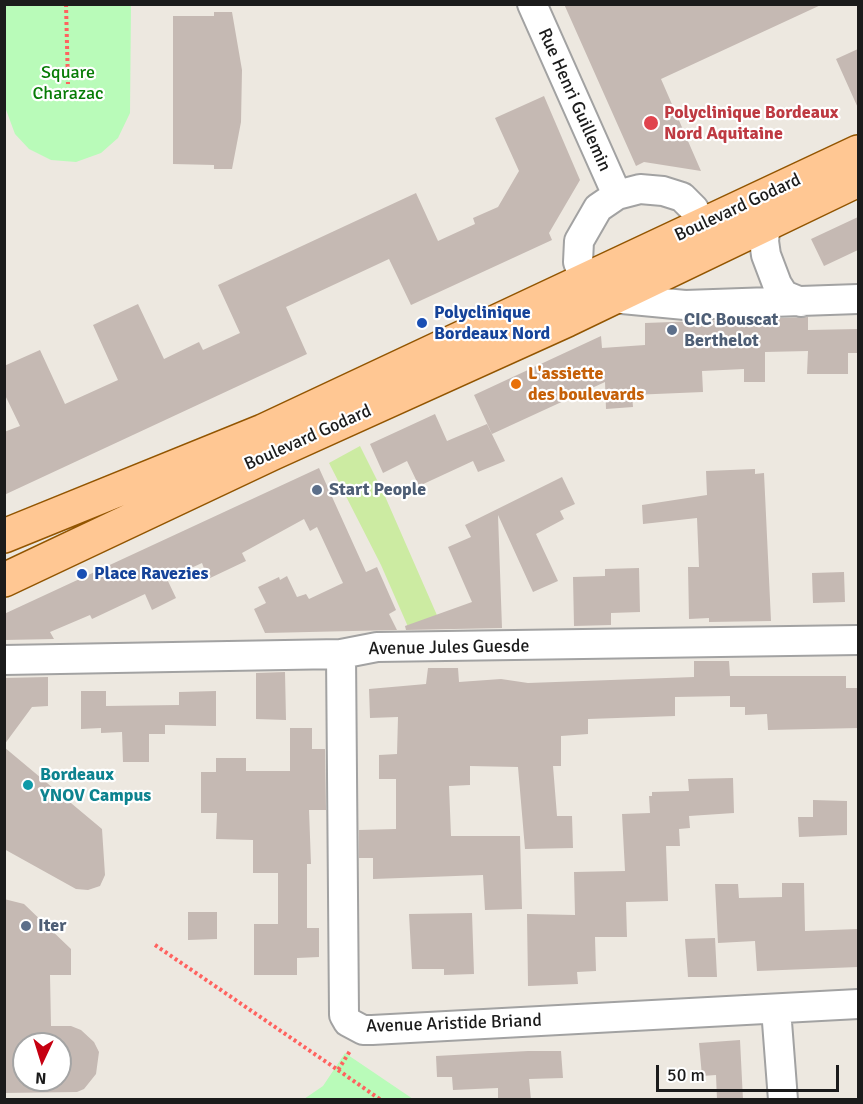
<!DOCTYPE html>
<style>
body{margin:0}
#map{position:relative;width:863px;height:1104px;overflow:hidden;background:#ede8e0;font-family:Signika,sans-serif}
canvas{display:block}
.frame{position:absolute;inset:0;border:6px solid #1b1b1b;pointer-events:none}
.north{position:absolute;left:12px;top:1032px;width:60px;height:60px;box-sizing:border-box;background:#fff;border:2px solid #a4a4a4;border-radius:50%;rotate:184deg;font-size:16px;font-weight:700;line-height:24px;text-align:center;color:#1b1b1b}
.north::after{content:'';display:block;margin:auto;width:21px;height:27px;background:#c60011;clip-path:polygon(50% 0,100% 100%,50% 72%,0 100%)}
.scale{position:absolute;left:656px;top:1065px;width:183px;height:27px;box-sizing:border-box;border:3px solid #1b1b1b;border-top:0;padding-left:8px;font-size:18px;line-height:21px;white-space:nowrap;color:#1b1b1b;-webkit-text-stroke:4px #fff;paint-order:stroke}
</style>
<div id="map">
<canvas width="863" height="1104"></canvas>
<div class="frame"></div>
<div class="north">N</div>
<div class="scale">50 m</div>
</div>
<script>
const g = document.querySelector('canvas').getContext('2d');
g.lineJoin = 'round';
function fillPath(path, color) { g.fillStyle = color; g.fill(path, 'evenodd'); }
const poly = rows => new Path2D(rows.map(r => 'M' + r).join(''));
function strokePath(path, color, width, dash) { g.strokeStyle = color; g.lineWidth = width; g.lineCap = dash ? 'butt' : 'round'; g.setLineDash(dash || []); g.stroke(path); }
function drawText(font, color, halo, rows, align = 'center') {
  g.font = font + ' Signika,sans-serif'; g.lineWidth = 4.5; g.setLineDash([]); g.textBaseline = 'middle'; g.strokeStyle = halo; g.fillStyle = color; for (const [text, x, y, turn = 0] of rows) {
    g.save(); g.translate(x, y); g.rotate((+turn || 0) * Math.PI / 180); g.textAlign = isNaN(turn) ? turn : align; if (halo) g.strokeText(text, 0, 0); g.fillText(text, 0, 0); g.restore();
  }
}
fillPath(poly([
 [360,446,384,494,443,629,409,629,381,565,329,463]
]), '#cceba2');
fillPath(poly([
 [4,5,131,5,130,113,118,138,101,153,76,162,51,160,29,149,15,134,5,107],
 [345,1053,413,1099,304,1099,323,1086]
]), '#b9fbb9');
fillPath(poly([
 [564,4,823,4,661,79,701,171,644,162,636,166],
 [214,12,232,12,242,70,241,122,232,169,214,169,214,165,173,164,173,16,214,16],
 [858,49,858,108,836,59],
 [544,96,580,180,549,233,552,240,411,305,389,259,286,307,307,354,4,495,4,432,20,426,4,393,4,366,40,350,65,404,118,380,93,325,138,304,164,359,199,342,203,350,240,333,218,285,416,193,438,241,475,224,473,218,498,207,519,171,495,118],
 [858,217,858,250,824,266,811,239],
 [808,317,808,330,858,329,858,353,848,353,848,374,807,374,808,351,765,352,765,382,744,382,744,369,702,371,703,392,632,395,633,407,606,409,605,382,492,434,474,395,601,336,602,348,645,345,645,323],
 [435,414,447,441,487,424,505,461,478,472,473,461,419,486,407,461,383,473,370,444],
 [319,468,366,572,377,567,396,610,389,614,397,630,265,633,254,609,266,603,258,587,279,577,280,580,287,576,297,597,306,594,309,599,343,583,317,527,310,531,304,519,242,553,246,561,208,579,202,563,167,579,176,598,152,610,145,594,92,619,90,615,50,632,54,639,4,640,4,614],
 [755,469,755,474,764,473,771,621,709,622,709,618,689,619,688,567,699,567,697,518,643,524,642,505,707,495,706,471],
 [562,477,575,504,560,511,564,519,536,534,558,581,533,592,498,515,502,628,406,630,405,626,472,602,448,547,471,537,465,525],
 [639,568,640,612,611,613,611,625,574,626,573,577,605,576,605,569],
 [844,572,845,602,813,603,812,573],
 [694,661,729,661,730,676,846,676,846,688,858,688,858,728,768,730,767,714,745,715,745,707,730,707,730,696,675,697,675,716,588,719,588,734,561,736,561,766,553,766,557,816,572,816,573,848,525,849,518,767,470,766,470,785,449,786,451,836,520,836,522,909,485,910,483,875,373,879,373,858,359,858,359,830,396,829,396,779,379,779,379,755,397,754,398,717,370,718,369,689,426,684,428,668,458,668,459,682,501,679,528,683,694,677],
 [285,672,286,720,256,719,256,673],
 [48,677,48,706,32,707,4,745,4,678],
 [81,691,106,691,106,706,179,705,179,692,216,691,216,726,165,725,165,734,149,734,149,762,123,762,122,732,101,733,101,728,81,729],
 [290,728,312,728,312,749,325,749,326,810,309,810,311,864,307,864,307,928,319,928,319,957,297,958,297,975,254,975,254,924,278,924,278,873,253,873,253,840,216,839,217,813,201,813,201,772,216,772,216,758,246,758,246,771,290,771],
 [4,747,102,829,105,875,100,886,88,890,76,889,4,849],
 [733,778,734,813,689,816,690,828,679,829,680,846,666,846,668,901,626,902,627,937,595,937,596,971,577,972,578,984,528,986,527,914,575,915,574,872,625,871,622,814,650,813,649,796,652,796,652,792,689,791,688,779],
 [813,800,847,801,847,835,799,837,798,817,813,817],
 [782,883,804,883,805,931,858,929,858,967,757,971,755,941,718,943,715,884,738,884,739,898,782,897],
 [4,899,24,904,71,949,71,975,50,975,51,1026,71,1026,81,1030,94,1042,99,1052,96,1074,84,1089,77,1092,4,1093],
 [24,1044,60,1044,60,1080,24,1080],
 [188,912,217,912,217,939,188,940],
 [472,913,474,974,444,975,444,969,412,969,409,914],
 [715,938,717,977,688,977,685,939],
 [740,1040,743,1100,717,1100,716,1075,702,1076,699,1043],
 [528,1051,561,1051,563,1078,529,1079,531,1100,498,1100,498,1088,453,1090,452,1077,437,1077,436,1056]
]), '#c5b9b3');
const minor = poly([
 [532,4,617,195],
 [766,224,764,241,766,255,777,284,784,295,801,302],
 [703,225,694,209,682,197,663,191,640,189,617,195,598,208,579,241,578,262,584,280,612,298,685,305,858,299],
 [341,654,344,1015,348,1022,363,1030,372,1030,858,1004],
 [4,660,341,654,377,647,858,640],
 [776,1009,783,1100]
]);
const primary = poly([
 [4,536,263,431,858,152],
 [4,580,273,453,567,320,858,180]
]);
strokePath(minor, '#a2a2a2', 32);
strokePath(primary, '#925500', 36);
strokePath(poly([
 [66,4,68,84],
 [155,945,338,1070,350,1051],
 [338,1070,381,1100]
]), '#ff625f', 4, [3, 3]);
strokePath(minor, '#fff', 28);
strokePath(primary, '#ffc793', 33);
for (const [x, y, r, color] of [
 [651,123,8,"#e0444e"],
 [422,323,6,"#1a4fb4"],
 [672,330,6,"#5c6f8a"],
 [516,384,6,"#e8710a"],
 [317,490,6,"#5c6f8a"],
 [82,574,6,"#1a4fb4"],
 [28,785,6,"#0f9aa8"],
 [26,926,6,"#5c6f8a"]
]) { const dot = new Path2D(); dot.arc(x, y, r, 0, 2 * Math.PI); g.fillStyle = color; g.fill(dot); strokePath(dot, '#fff', 2); }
drawText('18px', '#077c06', '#fff', [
 ["Square",68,73],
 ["Charazac",68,94]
]);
drawText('18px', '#1b1b1b', '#fff', [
 ["Rue Henri Guillemin",574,100,66],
 ["Boulevard Godard",738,208,-25],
 ["Boulevard Godard",308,438,-24],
 ["Avenue Jules Guesde",449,648,-1],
 ["Avenue Aristide Briand",454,1024,-2]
]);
drawText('bold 18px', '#be3a42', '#fff', [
 ["Polyclinique Bordeaux",664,113],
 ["Nord Aquitaine",664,134]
], 'left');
drawText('bold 18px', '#164399', '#fff', [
 ["Polyclinique",434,313],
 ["Bordeaux Nord",434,334],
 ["Place Ravezies",94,574]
], 'left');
drawText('bold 18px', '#4e5e75', '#fff', [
 ["CIC Bouscat",684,320],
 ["Berthelot",684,341],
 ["Start People",329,490],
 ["Iter",38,926]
], 'left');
drawText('bold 18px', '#c56008', '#fff', [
 ["L'assiette",528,374],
 ["des boulevards",528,395]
], 'left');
drawText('bold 18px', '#0d838f', '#fff', [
 ["Bordeaux",40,775],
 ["YNOV Campus",40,796]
], 'left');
</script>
